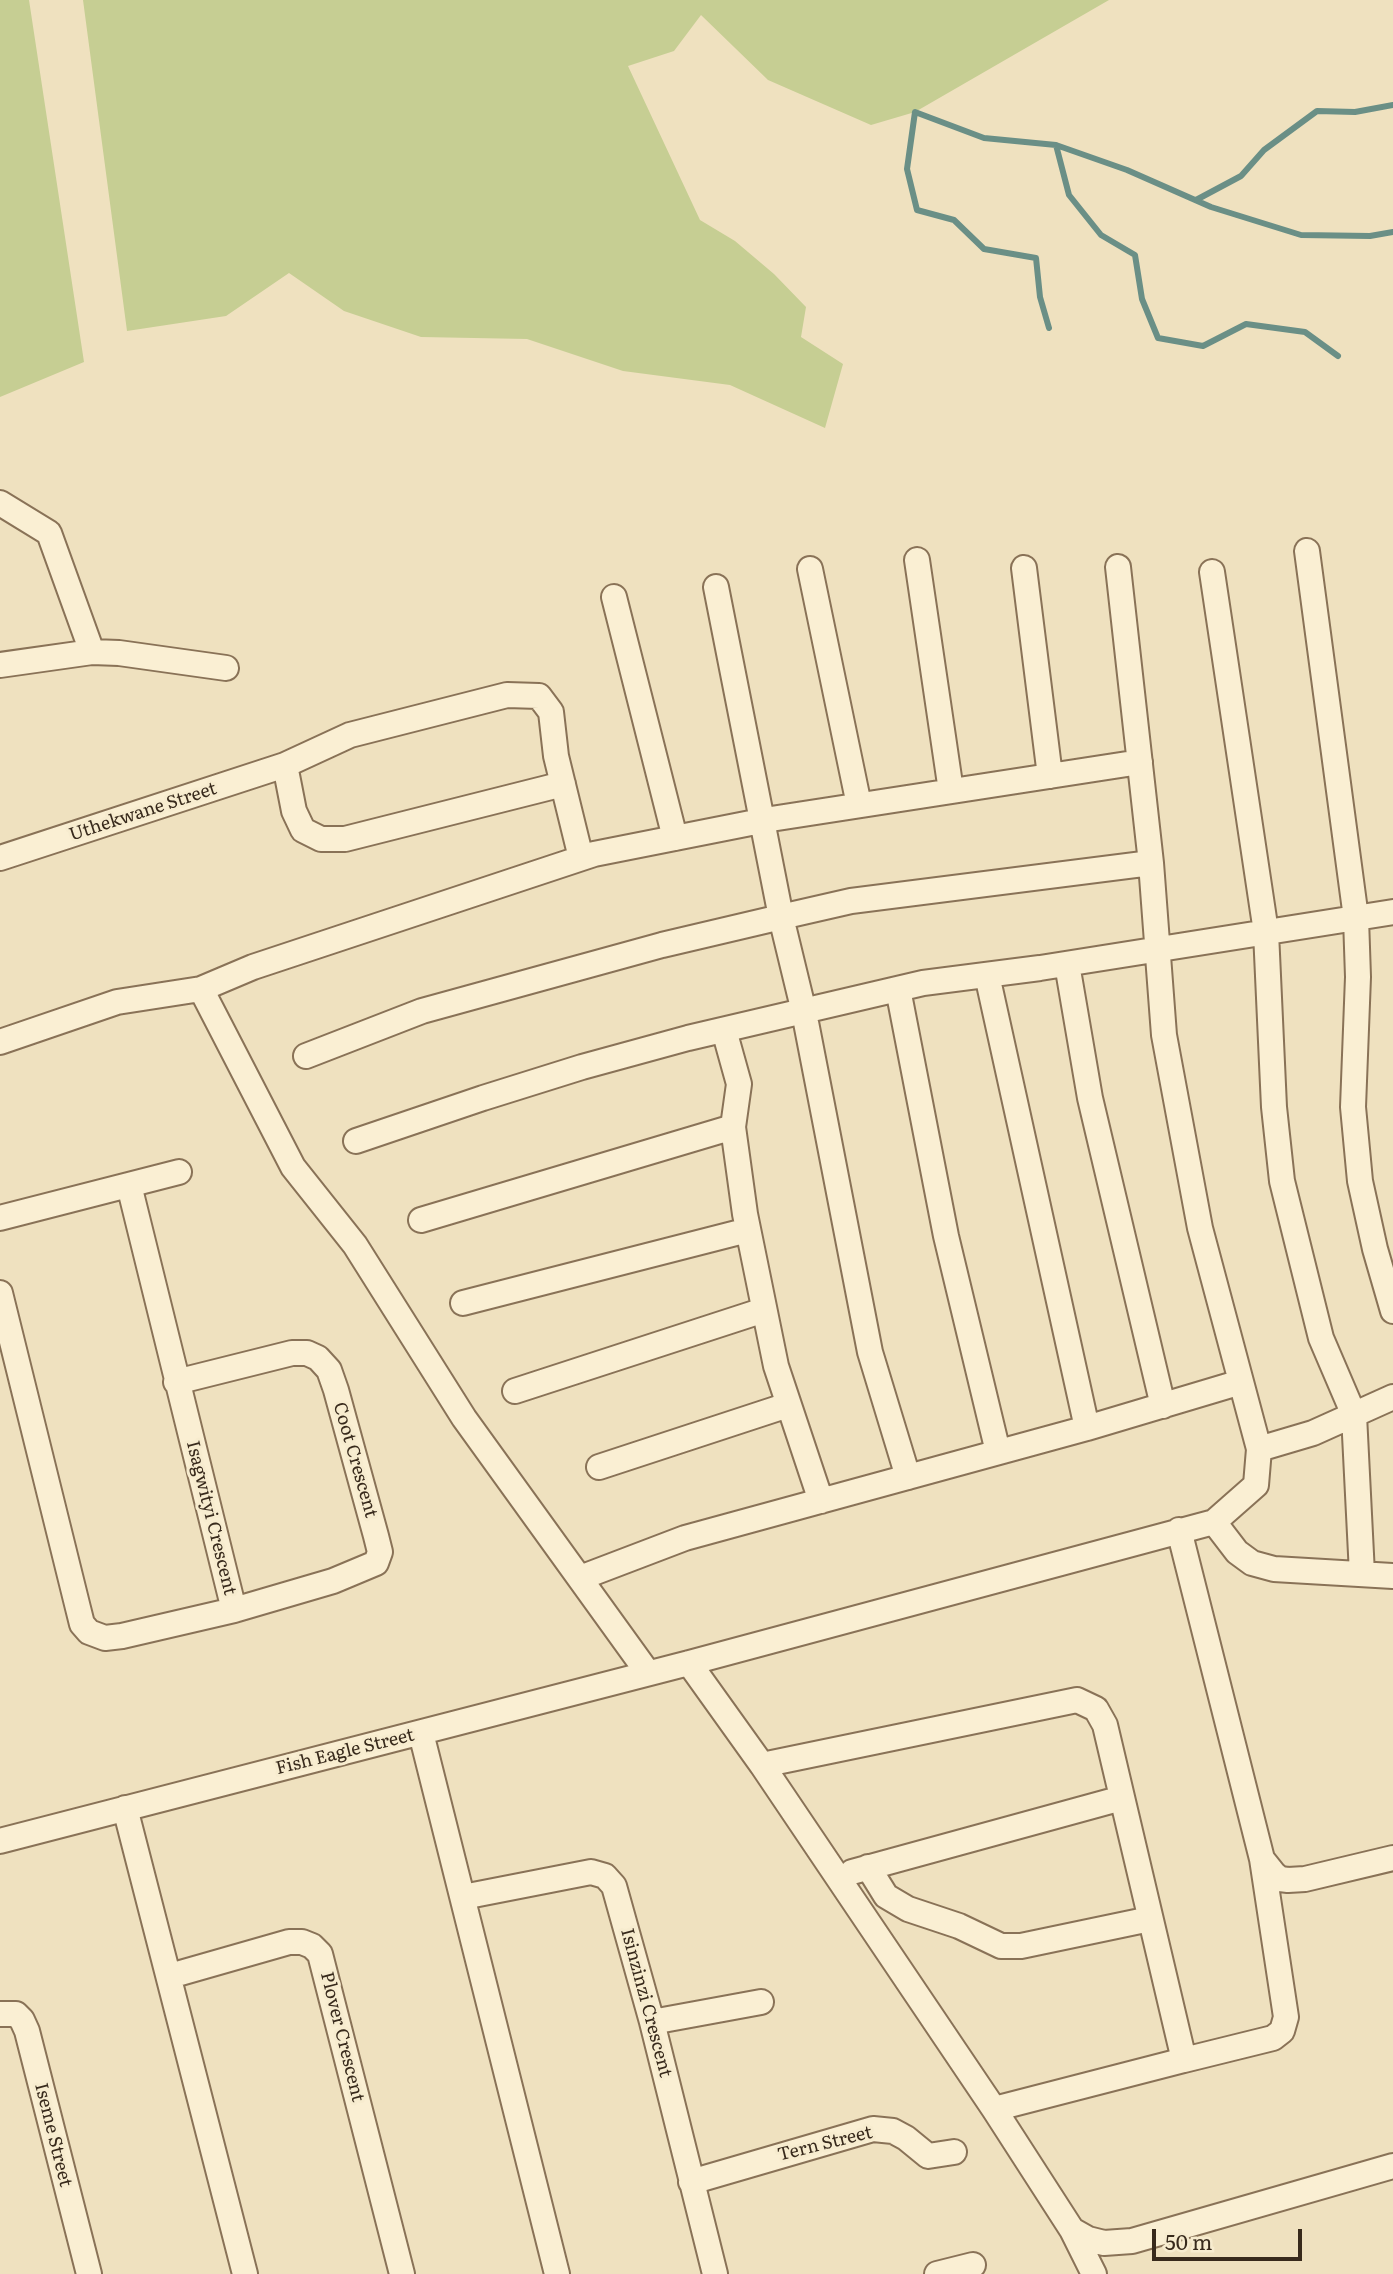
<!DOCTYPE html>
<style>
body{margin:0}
#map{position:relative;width:1393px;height:2274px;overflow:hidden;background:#efe1bf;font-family:Literata,serif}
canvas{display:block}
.scale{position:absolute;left:1152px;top:2229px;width:150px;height:32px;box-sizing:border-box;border:4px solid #382a1c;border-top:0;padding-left:9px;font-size:21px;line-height:24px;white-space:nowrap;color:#382a1c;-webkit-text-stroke:5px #f7eccf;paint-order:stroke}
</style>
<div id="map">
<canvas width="1393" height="2274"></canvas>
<div class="scale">50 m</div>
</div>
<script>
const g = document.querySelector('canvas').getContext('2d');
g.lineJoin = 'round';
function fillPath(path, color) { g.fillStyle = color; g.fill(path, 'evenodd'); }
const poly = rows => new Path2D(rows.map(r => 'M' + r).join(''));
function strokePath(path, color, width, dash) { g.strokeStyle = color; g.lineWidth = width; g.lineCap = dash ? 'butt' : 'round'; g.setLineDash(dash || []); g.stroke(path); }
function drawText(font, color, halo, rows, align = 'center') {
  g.font = font + ' Literata,serif'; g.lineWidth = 6; g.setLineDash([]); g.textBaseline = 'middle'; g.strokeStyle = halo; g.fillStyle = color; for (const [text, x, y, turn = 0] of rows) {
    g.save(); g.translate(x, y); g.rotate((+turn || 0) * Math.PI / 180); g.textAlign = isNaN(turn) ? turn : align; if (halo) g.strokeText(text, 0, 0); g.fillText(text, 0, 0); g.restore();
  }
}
fillPath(poly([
 [0,0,29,0,84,362,0,397],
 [83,0,1109,0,915,112,871,125,768,80,701,15,674,51,628,66,700,220,735,241,774,274,806,307,801,337,843,364,825,428,730,385,623,371,527,339,421,337,344,311,289,273,226,316,127,331]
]), '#c6ce93');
strokePath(poly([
 [1056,145,1069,195,1101,235,1135,255,1142,299,1158,338,1203,346,1246,324,1305,332,1338,356],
 [1196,200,1241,176,1264,150,1317,111,1355,112,1393,105],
 [1049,328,1040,297,1036,258,984,249,954,220,917,210,907,169,915,112,984,138,1056,145,1127,170,1211,207,1301,235,1370,236,1393,232]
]), '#6a8f86', 6);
const street = poly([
 [0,503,49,533,92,652],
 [1307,551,1356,918,1358,977,1353,1107,1360,1181,1375,1249,1393,1311],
 [917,560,951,791],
 [1024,568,1050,776],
 [810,569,859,805],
 [1212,572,1266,932,1274,1107,1282,1181,1321,1338,1354,1415,1362,1574],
 [716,587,781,917,804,1012,870,1352,908,1477],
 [614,597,675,838],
 [0,665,92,652,119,653,226,668],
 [285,765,294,811,303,830,321,839,345,839,563,784],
 [0,858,285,765,350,735,507,695,539,696,551,712,556,756,581,858],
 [1067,964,1090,1098,1163,1406],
 [987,975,1087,1428],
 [201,989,293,1167,355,1245,464,1418,648,1673],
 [898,989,946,1236,998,1452],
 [724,1030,739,1084,733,1127,745,1214,776,1366,821,1501],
 [0,1042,117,1002,201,989,253,967,594,854,771,819,1140,762],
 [306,1056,422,1011,662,945,781,917,851,901,1151,863],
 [356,1141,483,1098,582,1067,688,1038,923,983,1040,968,1393,912],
 [129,1185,234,1610],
 [0,1218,179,1172],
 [421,1220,733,1127],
 [0,1293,78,1608,82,1624,89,1632,105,1638,122,1636,234,1610,333,1581,376,1563,380,1552,376,1536,336,1390,329,1370,318,1358,307,1353,292,1353,176,1382],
 [463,1303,748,1230],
 [515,1391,764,1310],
 [1259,1449,1313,1433,1393,1397],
 [599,1467,788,1405],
 [1214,1522,1237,1552,1252,1563,1274,1569,1393,1576],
 [1179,1530,1262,1859,1274,1874,1280,1879,1288,1880,1305,1879,1393,1858],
 [580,1578,685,1538,1087,1428,1241,1382],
 [689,1663,762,1765,994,2109,1072,2230,1094,2274],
 [421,1733,557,2274],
 [762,1765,1077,1700,1096,1709,1105,1725,1184,2060,994,2109],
 [125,1808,245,2274],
 [0,1841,689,1663,1214,1522,1256,1485,1259,1449,1200,1228,1164,1035,1151,863,1118,567],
 [868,1867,886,1896,908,1909,959,1926,1001,1946,1021,1946,1150,1919],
 [852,1872,1122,1798],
 [463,1897,591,1872,605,1876,614,1886,652,2022,715,2274],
 [170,1976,289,1942,302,1942,312,1946,320,1954,402,2274],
 [0,2014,16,2014,22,2020,27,2031,89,2274],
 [652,2022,761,2002],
 [1184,2060,1273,2038,1282,2031,1286,2017,1262,1859],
 [691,2182,873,2129,893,2131,906,2138,928,2156,954,2152],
 [1072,2230,1088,2239,1104,2243,1132,2241,1393,2166],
 [937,2274,973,2265]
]);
strokePath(street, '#897257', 28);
strokePath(street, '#faefd3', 24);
drawText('18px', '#382a1c', '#f7eccf', [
 ["Uthekwane Street",143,812,-18],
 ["Coot Crescent",355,1460,74],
 ["Isagwityi Crescent",211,1518,76],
 ["Fish Eagle Street",345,1752,-14],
 ["Isinzinzi Crescent",646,2003,75],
 ["Plover Crescent",342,2037,76],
 ["Iseme Street",53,2135,76],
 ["Tern Street",825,2144,-14]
]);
</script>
